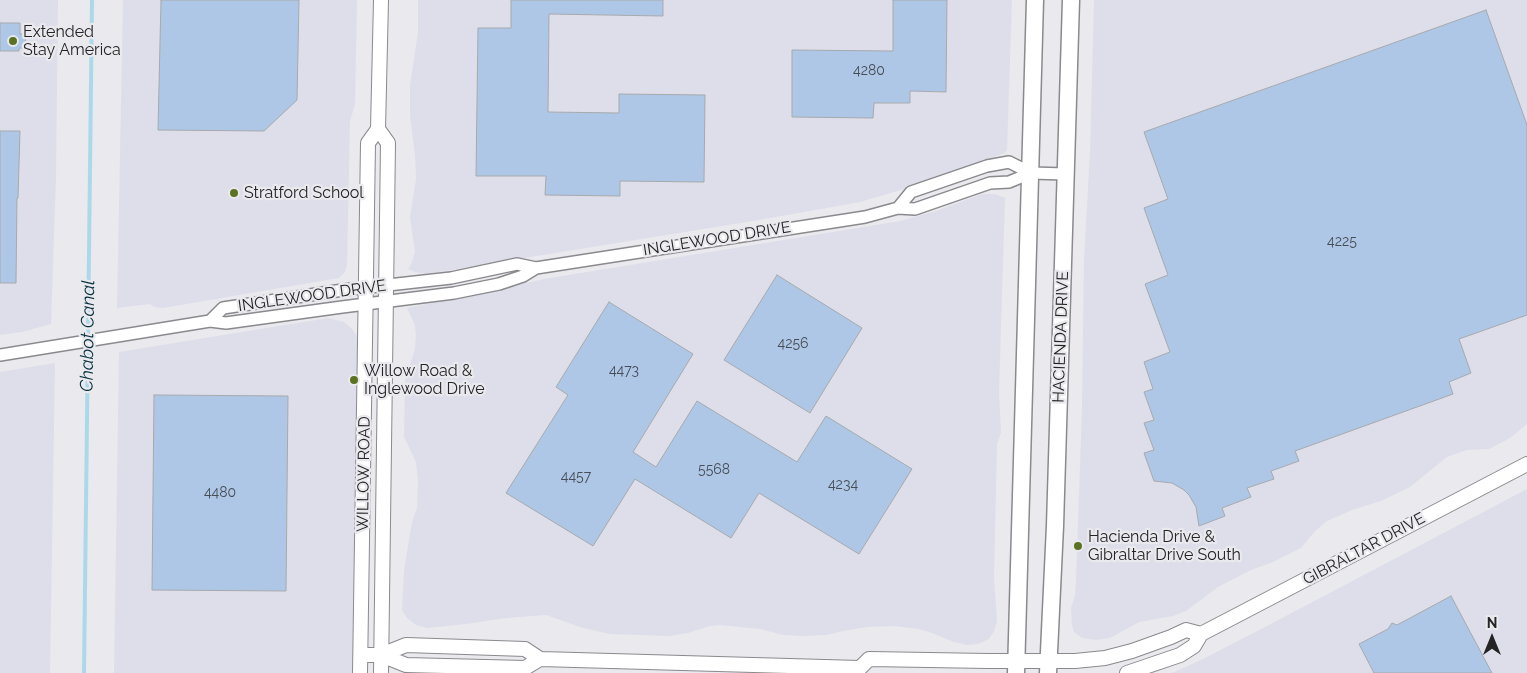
<!DOCTYPE html>
<style>
body{margin:0}
#map{position:relative;width:1527px;height:673px;overflow:hidden;background:#e9e9ee;font-family:Raleway,sans-serif}
canvas{display:block}
.north{position:absolute;left:1467px;top:613px;width:50px;height:50px;-webkit-text-stroke:4px #e9e9ee;paint-order:stroke;rotate:0deg;font-size:14px;font-weight:700;line-height:20px;text-align:center;color:#242426}
.north::after{content:'';display:block;margin:auto;width:18px;height:22px;background:#242426;clip-path:polygon(50% 0,100% 100%,50% 72%,0 100%)}
</style>
<div id="map">
<canvas width="1527" height="673"></canvas>
<div class="north">N</div>
</div>
<script>
const g = document.querySelector('canvas').getContext('2d');
g.lineJoin = 'round';
function fillPath(path, color) { g.fillStyle = color; g.fill(path, 'evenodd'); }
const poly = rows => new Path2D(rows.map(r => 'M' + r).join(''));
function strokePath(path, color, width, dash) { g.strokeStyle = color; g.lineWidth = width; g.lineCap = dash ? 'butt' : 'round'; g.setLineDash(dash || []); g.stroke(path); }
function drawText(font, color, halo, rows, align = 'center') {
  g.font = font + ' Raleway,sans-serif'; g.lineWidth = 4.5; g.setLineDash([]); g.textBaseline = 'middle'; g.strokeStyle = halo; g.fillStyle = color; for (const [text, x, y, turn = 0] of rows) {
    g.save(); g.translate(x, y); g.rotate((+turn || 0) * Math.PI / 180); g.textAlign = isNaN(turn) ? turn : align; if (halo) g.strokeText(text, 0, 0); g.fillText(text, 0, 0); g.restore();
  }
}
fillPath(poly([
 [0,0,58,0,56,177,51,324,22,332,0,335],
 [123,0,357,0,355,104,350,121,347,265,345,272,339,278,163,308,154,307,150,304,117,308],
 [418,0,1012,0,1007,150,1004,153,997,156,904,189,860,202,759,220,426,274,415,272,408,269,411,264,415,252,410,217,416,179,415,155,410,116,410,85,418,32],
 [1094,0,1527,0,1527,424,1510,438,1489,449,1467,450,1447,457,1410,487,1381,501,1352,510,1327,521,1315,531,1301,548,1273,562,1251,570,1218,587,1186,611,1173,616,1139,622,1110,638,1096,640,1082,638,1074,632,1072,625,1071,608,1075,595,1076,581,1082,408,1084,259,1090,152],
 [982,194,995,194,1005,198,999,392,1001,433,997,444,994,578,997,621,994,631,989,639,978,644,967,645,954,642,932,633,919,629,894,626,867,627,843,631,827,635,803,636,783,635,760,629,720,625,710,626,688,633,669,636,610,634,583,628,546,615,506,618,466,624,427,628,416,625,407,618,402,610,404,570,412,522,417,508,418,481,416,462,404,437,405,380,415,349,416,335,415,325,407,308,478,294,544,279,900,221,936,211],
 [328,318,344,322,352,329,357,336,359,344,354,673,114,673,119,352],
 [55,363,50,673,0,673,0,372],
 [1527,489,1527,673,1172,673,1201,660,1265,627]
]), '#dedeea');
strokePath(poly([
 [84,673,92,0]
]), '#acd9e9', 4);
const building = poly([
 [161,0,299,0,297,100,264,131,158,130,161,0],
 [511,0,663,0,663,16,549,14,548,112,619,113,619,94,705,95,704,182,620,181,620,196,545,195,546,176,476,176,478,28,511,28,511,0],
 [893,0,947,0,946,92,910,91,910,103,874,103,873,118,792,117,792,50,893,51,893,0],
 [1486,10,1527,125,1527,315,1459,339,1471,373,1449,382,1453,394,1295,451,1299,461,1271,471,1274,479,1247,488,1251,497,1222,508,1225,516,1199,526,1196,507,1189,495,1184,490,1172,483,1154,481,1144,453,1154,450,1144,423,1154,420,1144,392,1153,389,1144,362,1170,352,1145,284,1168,275,1144,208,1168,199,1144,132,1486,10],
 [0,23,20,23,20,34,26,34,25,48,19,48,19,51,0,51,0,23],
 [0,131,20,131,18,198,17,198,16,283,0,283,0,131],
 [777,275,862,328,810,413,724,360,777,275],
 [609,302,693,354,633,452,656,467,697,401,797,462,826,416,912,469,859,554,759,493,731,538,635,479,593,546,506,493,568,395,556,387,609,302],
 [154,395,288,396,286,591,152,590,154,395],
 [1451,596,1492,673,1374,673,1359,644,1388,629,1392,623,1397,625,1451,596]
]);
fillPath(building, '#aec7e6');
strokePath(building, '#a7aaad', 1);
const minor = poly([
 [898,208,911,192,987,166,1009,162,1031,173,1066,174],
 [210,321,223,308,343,290,451,278,517,264,536,268,865,217,898,208,915,209,990,183,1009,182,1031,173],
 [0,355,210,321,226,323,342,307,454,293,499,284,523,276,536,268]
]);
const tertiary = poly([
 [381,0,378,129,388,143,381,673],
 [361,655,381,655,406,665,525,668,540,659],
 [381,655,406,645,525,649,540,659,860,668,869,659,988,661,1075,661,1105,658,1132,651,1171,637,1186,630,1201,634],
 [360,673,368,143,378,129],
 [1127,673,1180,655,1194,646,1201,634,1527,464]
]);
const secondary = poly([
 [1016,673,1035,0],
 [1048,673,1055,526,1071,0]
]);
strokePath(minor, '#8a8a8e', 14);
strokePath(tertiary, '#8a8a8e', 16);
strokePath(secondary, '#8a8a8e', 19);
strokePath(minor, '#fff', 11);
strokePath(tertiary, '#fff', 14);
strokePath(secondary, '#fff', 16);
for (const [x, y, r, color] of [
 [13,41,5,"#5c7223"],
 [234,193,5,"#5c7223"],
 [354,380,5,"#5c7223"],
 [1078,546,5,"#5c7223"]
]) { const dot = new Path2D(); dot.arc(x, y, r, 0, 2 * Math.PI); g.fillStyle = color; g.fill(dot); strokePath(dot, '#e9e9ee', 2); }
drawText('14px', '#464d56', null, [
 ["4280",869,71],
 ["4225",1342,242],
 ["4256",793,344],
 ["4473",624,371],
 ["5568",714,470],
 ["4457",576,477],
 ["4234",843,485],
 ["4480",220,493]
]);
drawText('16px', '#242426', '#e9e9ee', [
 ["Extended",23,32],
 ["Stay America",23,50],
 ["Stratford School",244,193],
 ["Willow Road &",364,371],
 ["Inglewood Drive",364,389],
 ["Hacienda Drive &",1088,537],
 ["Gibraltar Drive South",1088,555]
], 'left');
drawText('16px', '#242426', '#e9e9ee', [
 ["INGLEWOOD DRIVE",717,239,-9],
 ["INGLEWOOD DRIVE",312,296,-8],
 ["HACIENDA DRIVE",1061,337,-88],
 ["WILLOW ROAD",364,474,-89],
 ["GIBRALTAR DRIVE",1364,549,-28]
]);
drawText('italic 18px', '#07313d', '#e9e9ee', [
 ["Chabot Canal",88,336,-89]
]);
</script>
